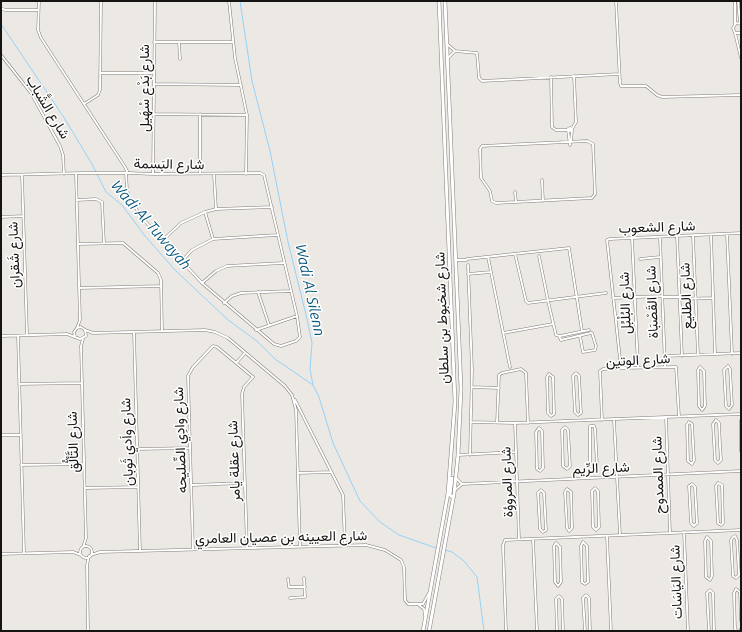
<!DOCTYPE html>
<meta charset="utf-8">
<style>
body{margin:0}
#map{position:relative;width:742px;height:632px;overflow:hidden;background:#ece8e3;font-family:Ubuntu,sans-serif}
canvas{display:block}
.frame{position:absolute;inset:0;border:2px solid #151412;pointer-events:none}
</style>
<div id="map">
<canvas width="742" height="632"></canvas>
<div class="frame"></div>
</div>
<script>
const g = document.querySelector('canvas').getContext('2d');
g.lineJoin = 'round';
const poly = rows => new Path2D(rows.map(r => 'M' + r).join(''));
function strokePath(path, color, width, dash) { g.strokeStyle = color; g.lineWidth = width; g.lineCap = dash ? 'butt' : 'round'; g.setLineDash(dash || []); g.stroke(path); }
function drawText(font, color, halo, rows, align = 'center') {
  g.font = font + ' Ubuntu,Vazirmatn,sans-serif'; g.lineWidth = 3; g.setLineDash([]); g.textBaseline = 'middle'; g.strokeStyle = halo; g.fillStyle = color; for (const [text, x, y, turn = 0] of rows) {
    g.save(); g.translate(x, y); g.rotate((+turn || 0) * Math.PI / 180); g.textAlign = isNaN(turn) ? turn : align; if (halo) g.strokeText(text, 0, 0); g.fillText(text, 0, 0); g.restore();
  }
}
strokePath(poly([
 [240,1,252,81,270,151,288,242,307,319,312,343,310,369,313,385,319,397,333,443,360,501,380,522,399,535,436,548],
 [1,24,63,116,92,164,106,192,122,205,145,236,175,270,227,319,258,342,275,359,313,385],
 [445,550,452,552,464,561,477,577,484,631]
]), '#94d2f9', 1);
const minor = poly([
 [229,1,235,58,247,115,246,174],
 [616,1,620,83,621,86,646,86,657,95,662,97,741,95],
 [735,1,735,24],
 [738,1,740,23],
 [1,8,5,10,38,10],
 [741,24,736,23,733,28,735,33,741,33],
 [735,33,741,58],
 [154,42,233,42],
 [179,42,180,59],
 [447,44,455,51,477,53,479,78,482,81,619,74],
 [1,55,31,93,60,146,63,155,64,174],
 [448,58,455,51],
 [100,73,154,73],
 [551,77,552,127,556,130,568,130],
 [154,84,241,85],
 [84,104,98,95,100,90,101,1],
 [154,114,247,115],
 [570,128,572,129,570,131,568,129,570,128],
 [572,129,576,122,574,76],
 [568,130,570,145],
 [587,141,593,144,595,194,592,198,496,203,492,201,490,191,481,178,480,149,482,146,587,141],
 [571,142,572,130],
 [76,174,80,320,77,328],
 [153,174,155,1],
 [200,174,200,114],
 [1,175,83,173,129,173,153,174,260,173,264,175,297,316,300,337,296,341,281,346,274,344,202,283,143,219,129,198,127,189,126,173,127,171,125,167,41,38,38,30,39,1],
 [22,175,27,335],
 [214,175,216,209],
 [542,180,543,201],
 [515,192,516,202],
 [77,200,96,199,102,202,104,243],
 [205,212,213,239],
 [1,217,23,216],
 [727,234,732,354],
 [711,235,715,354],
 [677,236,682,356],
 [693,236,698,355],
 [660,237,665,366],
 [632,238,638,367],
 [162,241,181,223,205,212,216,209,272,207],
 [78,244,123,243,158,273,161,280,162,331],
 [515,254,526,301,528,303,606,293],
 [539,256,548,301,556,335,560,336,589,330],
 [488,257,510,367],
 [467,259,569,248,582,331],
 [640,259,660,257],
 [456,260,466,260],
 [181,262,192,250,213,239,277,235],
 [468,265,472,370,470,455],
 [468,274,491,272],
 [202,283,216,271,227,266,283,263],
 [79,288,161,286],
 [258,292,269,325],
 [662,297,680,297],
 [613,298,662,296],
 [680,299,713,298],
 [224,303,232,296,241,293,290,291],
 [85,330,93,333,205,330,215,332,228,338,285,386,292,395,296,410,300,546],
 [256,330,297,316],
 [134,332,140,551],
 [503,333,553,324],
 [1,336,67,334,80,339,86,336,85,330,81,327,77,328,74,332,75,337],
 [18,336,24,553],
 [559,336,561,340,591,333,592,333,596,346,595,350,583,352,580,336],
 [83,339,81,346,86,538,83,547],
 [665,356,741,353],
 [236,363,245,353],
 [728,366,730,369,732,405,729,409,726,406,724,370,728,366],
 [700,367,704,371,705,406,702,410,699,406,698,370,700,367],
 [621,368,607,240,610,239,741,233],
 [576,373,579,376,581,413,578,415,575,412,573,376,576,373],
 [549,374,553,377,554,414,551,416,548,413,547,377,549,374],
 [19,384,82,383],
 [472,387,499,388],
 [295,400,343,495,345,545],
 [666,417,670,533],
 [602,420,600,371,603,369,621,368,676,367,679,416],
 [614,420,620,535],
 [716,420,719,423,720,445,721,460,718,463,715,460,713,424,716,420],
 [741,420,741,451],
 [471,422,515,423,741,414],
 [497,422,499,375,502,373,521,369,526,373,528,423],
 [689,422,692,424,694,460,692,464,688,461,687,425,689,422],
 [515,423,519,539],
 [590,426,594,426,595,429,597,465,594,468,590,466,590,426],
 [565,427,568,430,570,466,567,469,563,466,562,430,565,427],
 [539,428,542,431,543,468,540,471,537,469,536,432,539,428],
 [1,435,21,435],
 [137,449,190,448],
 [458,455,516,452],
 [21,465,84,464],
 [298,473,331,472],
 [456,478,462,484],
 [718,483,722,485,723,523,721,525,718,523,716,486,718,483],
 [692,484,695,487,697,523,694,526,691,523,689,486,692,484],
 [192,485,244,483],
 [85,488,138,487],
 [595,488,598,491,599,527,596,530,593,527,592,491,595,488],
 [567,489,571,492,572,528,569,531,567,528,565,492,567,489],
 [455,490,462,484,741,471],
 [541,490,544,493,546,530,543,532,540,529,538,493,541,490],
 [684,532,688,631],
 [607,536,611,631],
 [735,536,737,540,739,575,736,578,733,576,731,540,733,537,735,536],
 [707,537,711,541,712,576,710,580,706,577,705,541,707,537],
 [533,539,537,631],
 [583,542,587,546,588,582,585,584,582,582,581,546,583,542],
 [556,543,560,547,561,582,558,586,555,582,554,546,556,543],
 '80 552a6 6 0 1 1 12 0a6 6 0 1 1-12 0Z',
 [193,549,188,376,193,367,213,346,217,347,253,377,244,387,242,394,247,547],
 [1,554,73,552,81,555],
 [91,555,100,552,366,545,385,550,401,560,404,567,405,600,408,604,423,604,429,593],
 [288,579,289,587,305,587],
 [290,598,305,597,304,578],
 [419,605,424,609,425,615],
 [88,631,87,565,89,556],
 [506,631,503,545,505,540,741,530],
 [557,631,556,599,559,596,562,599,563,631],
 [585,631,583,598,586,595,589,598,590,631],
 [709,631,707,593,710,590,713,593,714,631],
 [737,631,735,629,734,593,736,589,740,592,741,621],
 [740,631,741,629]
]);
const major = poly([
 [452,478,450,495,452,497,454,496],
 [423,631,448,493,455,402,439,1],
 [429,631,454,494,458,455,461,389,445,1]
]);
strokePath(minor, '#807c77', 3);
strokePath(major, '#807c77', 4);
strokePath(minor, '#fff', 2);
strokePath(major, '#fff', 3);
drawText('14px', '#151412', '#fff', [
 ["شارع بَدْع سْهَيل",144,88,-90],
 ["شارع الشَّباب",48,107,59],
 ["شارع البَسمة",169,164,1],
 ["شارع الشعوب",657,227,-2],
 ["شارع شَقران",14,255,-92],
 ["شارع الطليع",686,296,-92],
 ["شارع القَصْبَاة",652,302,-92],
 ["شارع البُلْبُل",625,303,-92],
 ["شارع شخبوط بن سلطان",442,318,-92],
 ["شارع الوتين",638,360,-3],
 ["شارع وادِي الصِّليحه",180,440,-92],
 ["شارع التَّألُّق",73,442,-92],
 ["شارع واَدي ثَوبان",127,442,-92],
 ["شارع عقلة يامر",234,461,-92],
 ["شارع الرِّيم",601,468,-2],
 ["شارع الممدوح",658,475,-92],
 ["شارع المروؤة",507,482,-92],
 ["شارع العيينه بن عصيان العامري",281,537,-1],
 ["شارع اليَاسَات",676,582,-92]
]);
drawText('italic 15px', '#09587d', '#fff', [
 ["Wadi Al Tuwayah",151,225,49],
 ["Wadi Al Silenn",310,290,78]
]);
</script>
